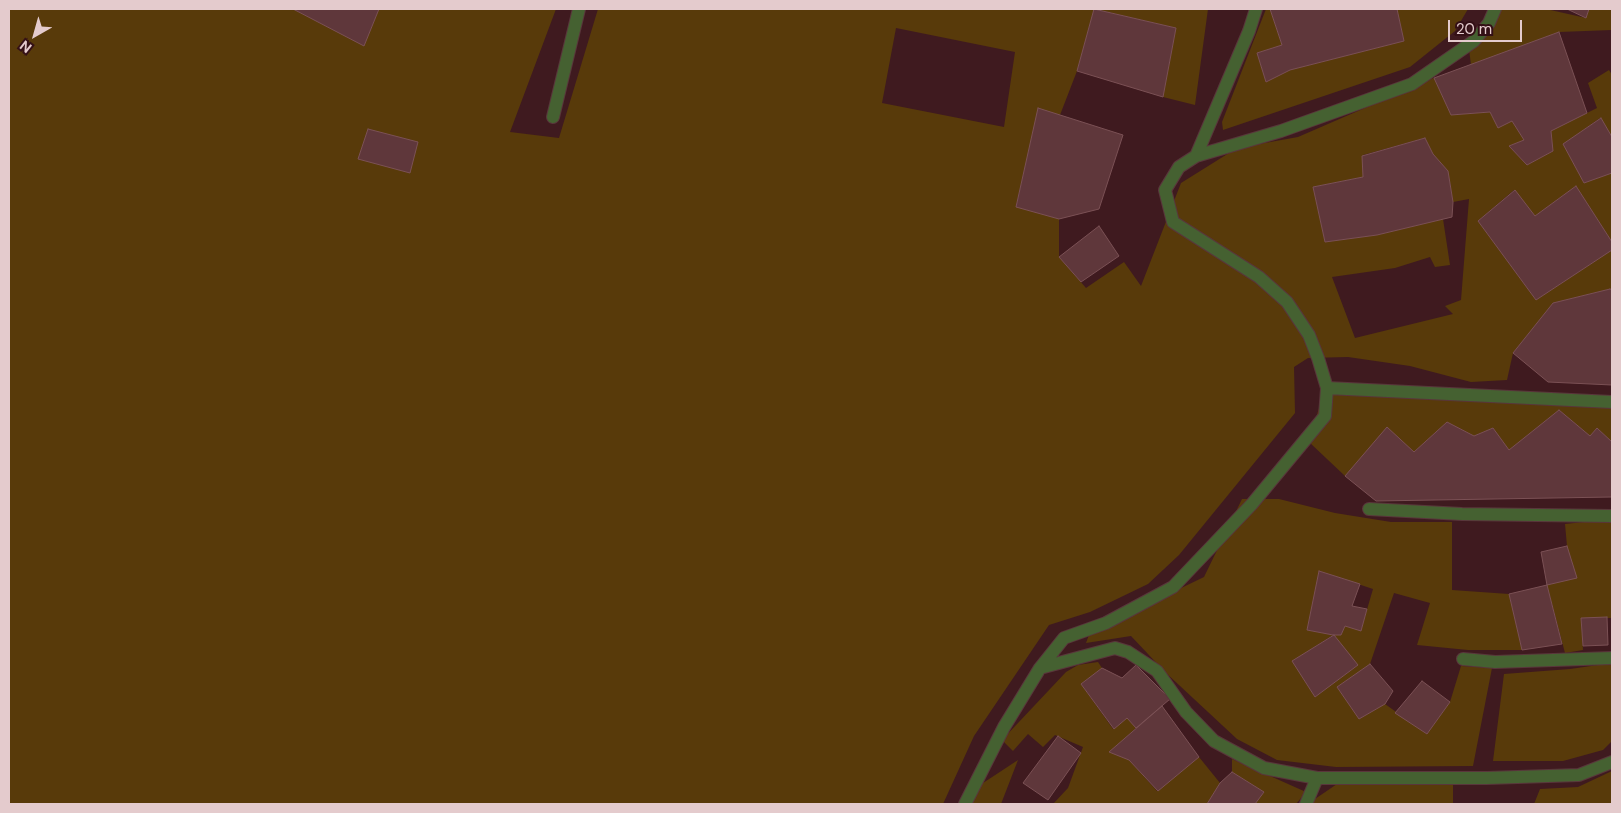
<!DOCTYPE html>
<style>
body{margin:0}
#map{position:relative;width:1621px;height:813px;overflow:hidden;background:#3f1a1f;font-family:"DM Sans",sans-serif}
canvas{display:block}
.frame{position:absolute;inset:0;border:10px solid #e4cbcd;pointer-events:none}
.north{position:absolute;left:10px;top:10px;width:50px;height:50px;-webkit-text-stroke:4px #341016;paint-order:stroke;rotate:218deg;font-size:14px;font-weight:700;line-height:20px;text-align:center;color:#e4cbcd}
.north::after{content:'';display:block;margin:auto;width:18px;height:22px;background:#e4cbcd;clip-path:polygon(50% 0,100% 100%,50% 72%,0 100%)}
.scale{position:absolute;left:1448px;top:20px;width:74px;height:22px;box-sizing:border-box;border:2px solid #e4cbcd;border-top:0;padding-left:6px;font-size:15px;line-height:18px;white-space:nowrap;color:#e4cbcd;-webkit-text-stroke:4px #341016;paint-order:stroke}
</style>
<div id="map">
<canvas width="1621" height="813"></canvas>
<div class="frame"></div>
<div class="north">N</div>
<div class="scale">20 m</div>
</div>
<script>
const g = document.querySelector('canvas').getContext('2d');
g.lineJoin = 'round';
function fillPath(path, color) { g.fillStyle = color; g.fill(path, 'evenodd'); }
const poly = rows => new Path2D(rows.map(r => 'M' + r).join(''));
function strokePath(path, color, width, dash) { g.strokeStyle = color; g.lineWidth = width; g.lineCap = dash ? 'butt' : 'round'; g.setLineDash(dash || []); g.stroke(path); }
fillPath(poly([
 [9,9,293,9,364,45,379,9,556,9,510,132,559,138,598,9,1094,9,1077,71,1060,115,1033,132,1016,206,1059,219,1059,257,1086,288,1124,262,1141,286,1181,183,1237,148,1298,137,1434,78,1451,115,1490,112,1498,127,1512,121,1524,140,1509,146,1527,165,1553,151,1551,131,1597,108,1588,83,1609,70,1612,75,1612,137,1600,118,1564,144,1584,183,1612,173,1612,242,1576,186,1535,216,1514,190,1478,221,1536,300,1612,250,1612,290,1610,289,1553,303,1513,353,1507,380,1471,382,1410,366,1348,357,1308,358,1294,367,1295,413,1179,555,1148,584,1090,612,1049,625,974,736,943,804,9,804],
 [896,28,1015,52,1004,127,882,103],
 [1425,138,1433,154,1448,171,1453,202,1469,199,1461,300,1445,306,1453,314,1355,338,1332,277,1395,268,1430,257,1435,267,1450,265,1443,219,1377,235,1325,242,1313,187,1363,177,1363,155],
 [1095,9,1208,9,1195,105,1163,97,1176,28],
 [1266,9,1270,9,1282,45,1257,53,1266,82,1290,70,1404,41,1397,9,1468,9,1455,31,1410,67,1223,130,1222,122],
 [1493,9,1546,9,1586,18,1589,9,1612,9,1612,30,1559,32,1471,65,1469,49],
 [1332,390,1612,403,1612,442,1597,428,1590,436,1559,410,1509,450,1493,428,1474,436,1447,422,1414,452,1387,428,1345,476,1309,442,1321,401],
 [1242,499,1279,499,1335,513,1391,522,1452,522,1452,590,1509,594,1522,650,1468,650,1417,645,1430,603,1394,593,1370,664,1337,687,1359,719,1385,704,1427,734,1450,702,1461,666,1492,668,1473,766,1336,767,1277,760,1237,739,1165,672,1131,636,1086,643,1090,632,1204,577],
 [1319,571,1373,589,1361,630,1345,626,1341,635,1334,635,1357,666,1315,697,1293,661,1333,635,1307,630],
 [1612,519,1612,618,1581,618,1583,650,1565,653,1547,585,1567,546,1565,524],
 [1098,662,1102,668,1081,684,1113,729,1127,718,1136,728,1110,752,1129,760,1157,791,1199,757,1220,783,1207,804,1053,804,1068,788,1083,747,1055,735,1043,747,1028,734,1013,751,1002,740,1066,672,1078,665],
 [1612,663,1612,741,1603,750,1563,761,1493,761,1504,674,1570,669],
 [1232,759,1306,792,1296,804,1255,804,1264,792,1232,772],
 [1018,760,1001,804,971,804,980,785],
 [1612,771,1612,804,1534,804,1540,789,1578,787],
 [1347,781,1453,784,1453,804,1312,804,1315,799,1337,784]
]), '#583a0a');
const building = poly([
 [293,9,379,9,364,46,293,9],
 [1094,9,1176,28,1163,97,1077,71,1094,9],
 [1270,9,1397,9,1404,41,1290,70,1266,82,1257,53,1282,45,1270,9],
 [1567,9,1589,9,1586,18,1567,9],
 [1559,32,1587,113,1551,131,1553,151,1527,165,1509,146,1524,140,1512,121,1498,128,1490,112,1451,115,1434,78,1559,32],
 [1038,108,1123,135,1099,209,1059,219,1016,207,1038,108],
 [1601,118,1612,137,1612,173,1584,183,1563,144,1601,118],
 [368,129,418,142,410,173,358,159,368,129],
 [1425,138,1433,154,1448,171,1453,202,1452,217,1377,235,1325,242,1313,187,1363,177,1362,156,1425,138],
 [1576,186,1612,242,1612,250,1536,300,1478,221,1515,190,1535,216,1576,186],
 [1099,226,1119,256,1081,282,1059,257,1099,226],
 [1610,289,1612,290,1612,385,1548,382,1513,353,1553,303,1610,289],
 [1559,410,1590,436,1597,428,1612,442,1612,497,1376,501,1345,476,1387,427,1414,452,1447,422,1474,436,1493,428,1509,450,1559,410],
 [1567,546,1577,578,1547,585,1541,552,1567,546],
 [1319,571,1360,584,1352,606,1367,609,1361,631,1345,626,1341,635,1333,635,1307,630,1319,571],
 [1547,585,1562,644,1522,650,1509,594,1547,585],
 [1607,617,1608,645,1583,646,1581,618,1607,617],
 [1334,635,1358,665,1315,697,1292,661,1334,635],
 [1370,664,1393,691,1385,704,1359,719,1337,687,1370,664],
 [1136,665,1170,699,1136,728,1127,718,1114,729,1081,684,1102,668,1122,678,1136,665],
 [1422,681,1450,702,1427,734,1395,713,1422,681],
 [1162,706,1199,757,1158,791,1129,760,1109,752,1162,706],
 [1058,736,1081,753,1048,800,1023,783,1058,736],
 [1232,772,1264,792,1255,804,1207,804,1220,783,1232,772]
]);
fillPath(building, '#5f373b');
strokePath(building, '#7b5155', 1);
const minor = poly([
 [553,117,579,9],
 [1196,156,1249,31,1256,9],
 [1327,388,1612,402],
 [1369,509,1462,514,1612,516],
 [1463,659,1495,662,1612,658],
 [1040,668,1115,648,1128,652,1157,671,1186,712,1214,741,1264,768,1317,778,1487,778,1579,775,1612,762],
 [965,804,1004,727,1040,668,1064,638,1106,623,1173,587,1252,504,1325,416,1327,388,1318,358,1309,335,1287,302,1259,277,1173,222,1165,190,1179,167,1196,156,1281,131,1412,84,1474,41,1489,23,1495,9],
 [1306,804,1317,778]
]);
strokePath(minor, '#59363b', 14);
strokePath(minor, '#456131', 12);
</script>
